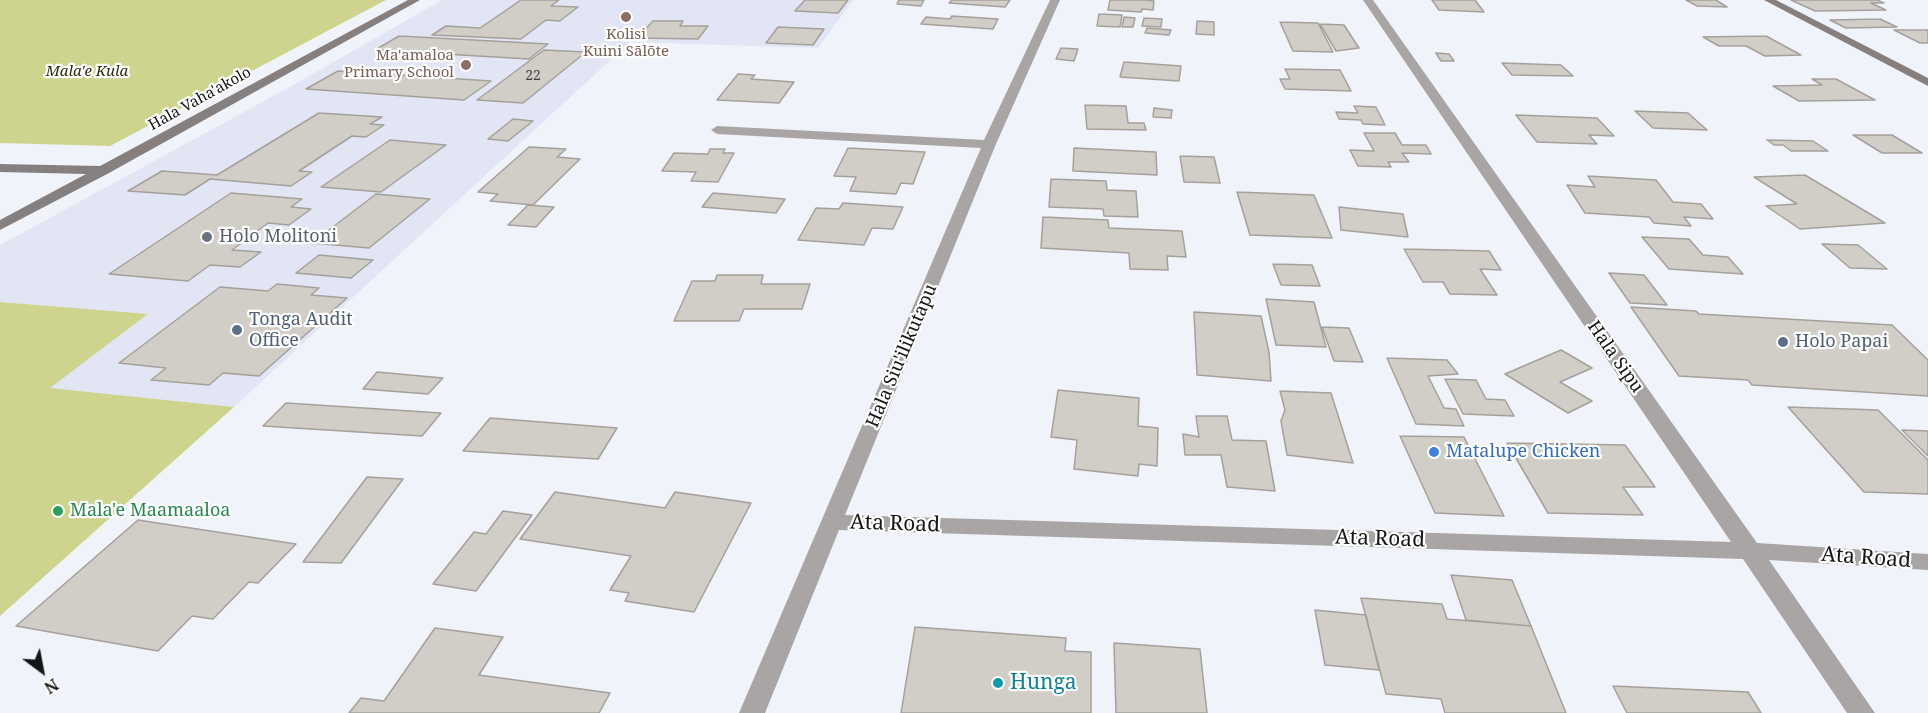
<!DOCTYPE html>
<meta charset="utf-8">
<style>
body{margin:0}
#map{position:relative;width:1928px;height:713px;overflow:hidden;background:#f1f3fb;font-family:"Noto Serif",serif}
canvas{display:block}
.north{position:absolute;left:12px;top:641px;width:60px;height:60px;-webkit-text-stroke:4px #fff;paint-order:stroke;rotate:148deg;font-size:16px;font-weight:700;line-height:24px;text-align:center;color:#141517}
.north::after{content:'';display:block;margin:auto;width:21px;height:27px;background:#141517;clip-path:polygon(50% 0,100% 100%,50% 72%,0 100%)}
</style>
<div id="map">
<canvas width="1928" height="713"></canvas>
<div class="north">N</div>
</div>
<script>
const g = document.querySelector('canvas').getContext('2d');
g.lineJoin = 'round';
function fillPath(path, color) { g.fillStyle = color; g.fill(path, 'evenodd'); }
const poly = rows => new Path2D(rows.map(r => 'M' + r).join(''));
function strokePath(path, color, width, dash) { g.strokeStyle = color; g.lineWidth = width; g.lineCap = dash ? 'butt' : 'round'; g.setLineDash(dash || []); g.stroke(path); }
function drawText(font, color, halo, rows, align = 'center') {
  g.font = font + ' "Noto Serif",serif'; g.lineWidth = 4.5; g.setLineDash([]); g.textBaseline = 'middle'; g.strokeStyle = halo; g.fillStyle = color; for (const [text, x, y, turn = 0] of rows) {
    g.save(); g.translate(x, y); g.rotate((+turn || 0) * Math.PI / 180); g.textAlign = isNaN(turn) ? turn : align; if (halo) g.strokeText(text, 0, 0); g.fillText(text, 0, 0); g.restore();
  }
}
fillPath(poly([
 [442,0,853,0,818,48,630,42,234,407,49,388,147,315,0,302,0,245,286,89]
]), '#e2e6f4');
fillPath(poly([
 [0,0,386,0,110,146,0,143],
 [0,302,148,314,50,388,234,407,0,616]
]), '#ced38d');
const building = poly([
 [521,0,559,0,551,6,578,7,560,21,546,20,521,39,432,35,446,26,480,28,521,0],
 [805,0,848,0,838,13,795,11,805,0],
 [899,0,924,0,921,6,897,4,899,0],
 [952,0,1010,0,1005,7,949,3,952,0],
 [1110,0,1145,0,1154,1,1153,10,1142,9,1141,12,1108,10,1110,0],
 [1432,0,1475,0,1484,12,1439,10,1432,0],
 [1686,0,1716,0,1727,7,1697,6,1686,0],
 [1791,0,1877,0,1884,3,1871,3,1886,10,1815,11,1791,0],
 [1099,14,1122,15,1120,27,1097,26,1099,14],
 [952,16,998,19,993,29,921,24,926,17,950,19,952,16],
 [1124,17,1135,18,1133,27,1122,27,1124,17],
 [1144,18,1162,19,1161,27,1142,26,1144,18],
 [1880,19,1897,27,1846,28,1830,20,1880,19],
 [653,21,683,21,680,26,708,26,698,39,637,38,653,21],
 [1197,21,1214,22,1214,35,1196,34,1197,21],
 [1280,22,1318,23,1333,52,1293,51,1280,22],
 [1320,24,1344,25,1359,48,1336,51,1320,24],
 [778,27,824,29,813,45,766,43,778,27],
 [1147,28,1171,30,1169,35,1145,33,1147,28],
 [1894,30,1928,30,1928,43,1920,43,1894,30],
 [399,36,548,44,529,59,375,50,399,36],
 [1766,36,1801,55,1765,56,1746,46,1719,46,1703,37,1766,36],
 [1061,48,1078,49,1074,61,1056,59,1061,48],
 [544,50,586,52,523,103,477,100,544,50],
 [1436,53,1449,54,1454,61,1441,61,1436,53],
 [1124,62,1181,66,1179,81,1120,77,1124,62],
 [1502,63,1561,65,1573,76,1512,75,1502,63],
 [1285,69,1340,70,1351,91,1285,89,1280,79,1290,79,1285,69],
 [338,71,491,81,464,100,306,89,338,71],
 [738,74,755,75,751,79,794,82,779,103,717,100,738,74],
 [1812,79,1836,79,1875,100,1799,101,1773,86,1822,85,1812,79],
 [1085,105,1126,106,1128,123,1144,123,1146,130,1087,129,1085,105],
 [1354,106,1376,107,1385,125,1363,124,1361,120,1339,119,1336,112,1358,113,1354,106],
 [1154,108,1172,110,1171,118,1153,117,1154,108],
 [1635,111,1688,113,1707,130,1653,128,1635,111],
 [319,113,382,117,370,124,384,125,366,137,352,136,299,171,312,172,291,186,210,179,185,195,128,191,162,171,217,175,319,113],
 [1516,115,1597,118,1614,136,1589,135,1597,144,1537,142,1516,115],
 [513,119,533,121,508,141,488,139,513,119],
 [1364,133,1395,133,1402,145,1426,145,1431,154,1402,153,1409,162,1388,162,1391,167,1358,166,1350,150,1374,151,1364,133],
 [1853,135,1892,135,1922,153,1882,153,1853,135],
 [390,140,446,145,381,192,321,187,390,140],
 [1767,140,1813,141,1828,151,1791,151,1783,145,1774,145,1767,140],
 [529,147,566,149,557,157,580,159,533,205,490,201,498,194,478,192,529,147],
 [848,148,925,152,913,184,901,183,896,194,850,191,856,177,834,176,848,148],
 [1074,148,1156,152,1157,175,1073,171,1074,148],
 [710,149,725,149,723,153,734,153,718,182,691,181,696,172,662,171,674,153,708,154,710,149],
 [1180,156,1214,157,1220,183,1184,182,1180,156],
 [1805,175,1885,223,1800,229,1766,206,1797,204,1754,177,1805,175],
 [1588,176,1656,180,1673,202,1701,204,1713,219,1684,217,1691,226,1654,223,1649,217,1585,213,1567,185,1595,187,1588,176],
 [1051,179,1106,181,1107,190,1136,191,1138,217,1104,216,1103,209,1049,207,1051,179],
 [1237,192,1314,195,1332,238,1250,235,1237,192],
 [231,193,302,199,291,207,311,209,289,225,268,223,232,250,261,252,240,267,210,265,188,281,109,274,231,193],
 [713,193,785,199,776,213,702,207,713,193],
 [376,194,430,199,369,248,312,243,376,194],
 [843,203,903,207,893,229,872,228,864,245,798,240,816,208,839,209,843,203],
 [528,205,554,207,536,227,508,225,528,205],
 [1339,207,1403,214,1408,237,1341,230,1339,207],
 [1043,217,1108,220,1109,228,1182,231,1186,257,1167,256,1168,270,1130,269,1129,253,1041,248,1043,217],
 [1642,237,1689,239,1703,255,1728,257,1743,274,1669,269,1642,237],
 [1822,244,1858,245,1887,269,1850,268,1822,244],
 [1404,249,1489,251,1501,270,1480,269,1497,295,1450,294,1443,282,1423,282,1404,249],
 [319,255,373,260,351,278,296,273,319,255],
 [1273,264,1312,265,1320,286,1281,285,1273,264],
 [1609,273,1644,275,1667,305,1630,303,1609,273],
 [717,275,763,275,761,284,810,284,802,309,744,309,739,321,674,321,692,281,715,281,717,275],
 [277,284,319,288,311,295,347,298,259,376,223,373,209,385,151,380,166,368,119,363,220,287,268,291,277,284],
 [1266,299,1314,302,1326,347,1276,345,1266,299],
 [1631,307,1696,311,1699,314,1892,325,1928,360,1928,396,1752,385,1748,380,1679,376,1631,307],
 [1194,312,1261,316,1269,352,1271,381,1197,375,1194,312],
 [1322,327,1349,328,1363,362,1334,361,1322,327],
 [1561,350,1592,368,1560,382,1592,401,1568,413,1505,374,1561,350],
 [1387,358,1447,360,1458,374,1428,376,1444,408,1456,409,1464,426,1416,424,1387,358],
 [377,372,443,378,428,394,363,389,377,372],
 [1445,379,1476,380,1486,399,1505,400,1514,416,1463,414,1445,379],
 [1058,390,1139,398,1138,426,1158,428,1157,466,1139,464,1138,476,1074,469,1077,440,1051,437,1058,390],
 [1280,391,1331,393,1353,463,1287,455,1281,421,1285,410,1280,391],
 [286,403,441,413,422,436,263,426,286,403],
 [1788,407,1878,410,1928,460,1928,494,1864,492,1788,407],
 [1196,416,1227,416,1232,440,1266,441,1275,491,1227,487,1221,455,1185,455,1183,434,1199,437,1196,416],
 [490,418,617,428,598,459,463,451,490,418],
 [1902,430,1928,431,1928,456,1902,430],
 [1400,436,1464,437,1504,516,1435,513,1400,436],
 [1507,443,1625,445,1655,487,1623,487,1643,515,1548,513,1507,443],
 [367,477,403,479,341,563,303,562,367,477],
 [555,492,665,508,675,492,751,503,694,612,625,601,629,593,610,590,631,556,520,539,555,492],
 [503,511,532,515,476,591,433,584,474,532,486,534,503,511],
 [138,520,296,544,258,583,249,582,213,619,192,616,158,651,16,626,138,520],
 [1451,575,1512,580,1531,626,1466,620,1451,575],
 [1361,598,1442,604,1447,619,1531,626,1566,713,1445,713,1441,699,1386,694,1361,598],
 [1315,610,1366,615,1379,670,1325,665,1315,610],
 [915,627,1066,638,1065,651,1091,652,1091,713,901,713,915,627],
 [435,628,503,637,479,675,610,693,599,713,349,713,361,698,384,701,435,628],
 [1114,643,1200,649,1207,713,1116,713,1114,643],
 [1613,686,1748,692,1761,713,1627,713,1613,686]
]);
fillPath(building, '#d1cdc7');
strokePath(building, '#a5a09b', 1.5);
fillPath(poly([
 [1050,0,1060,0,996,144,845,515,1731,542,1363,0,1373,0,1757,543,1928,554,1928,570,1769,560,1875,713,1847,713,1743,559,839,530,765,713,739,713,981,148,717,134,711,130,717,126,984,140,1050,0]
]), '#a9a5a5');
fillPath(poly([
 [408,0,420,0,109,173,0,230,0,220,86,174,0,172,0,164,100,166,408,0],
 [1764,0,1776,0,1928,78,1928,86,1764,0]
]), '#857f7f');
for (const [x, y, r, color] of [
 [626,17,6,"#8d6e63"],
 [466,65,6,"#8d6e63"],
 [207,237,6,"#6b7280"],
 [237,330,6,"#5c6f8a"],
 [1783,342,6,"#5c6f8a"],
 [1434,452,6,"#3f7fe0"],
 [58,511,6,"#2e9e5b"],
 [998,683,6,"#0f9aa8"]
]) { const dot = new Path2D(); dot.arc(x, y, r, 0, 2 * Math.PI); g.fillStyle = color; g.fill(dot); strokePath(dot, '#fff', 2); }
drawText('14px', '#434343', null, [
 ["22",533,76]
]);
drawText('15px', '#785e54', '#fff', [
 ["Kolisi",626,35],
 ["Kuini Sālōte",626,52],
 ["Ma'amaloa",454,56,"right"],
 ["Primary School",454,73,"right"]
]);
drawText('italic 15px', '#2c2e0c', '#fff', [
 ["Mala'e Kula",87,72]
]);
drawText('15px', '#141517', '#fff', [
 ["Hala Vaha'akolo",200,99,-29]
]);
drawText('18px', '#5b616d', '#fff', [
 ["Holo Molitoni",219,237]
], 'left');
drawText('18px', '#4e5e75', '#fff', [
 ["Tonga Audit",249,320],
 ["Office",249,341],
 ["Holo Papai",1795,342]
], 'left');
drawText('18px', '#141517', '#fff', [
 ["Hala Siu'ilikutapu",902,356,-67],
 ["Hala Sipu",1615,357,55]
]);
drawText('18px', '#366cbe', '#fff', [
 ["Matalupe Chicken",1446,452]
], 'left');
drawText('18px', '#27864d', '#fff', [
 ["Mala'e Maamaaloa",70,511]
], 'left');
drawText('21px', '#141517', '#fff', [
 ["Ata Road",895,524,2],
 ["Ata Road",1380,539,2],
 ["Ata Road",1866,558,4]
]);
drawText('21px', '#0d838f', '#fff', [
 ["Hunga",1010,683]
], 'left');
</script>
